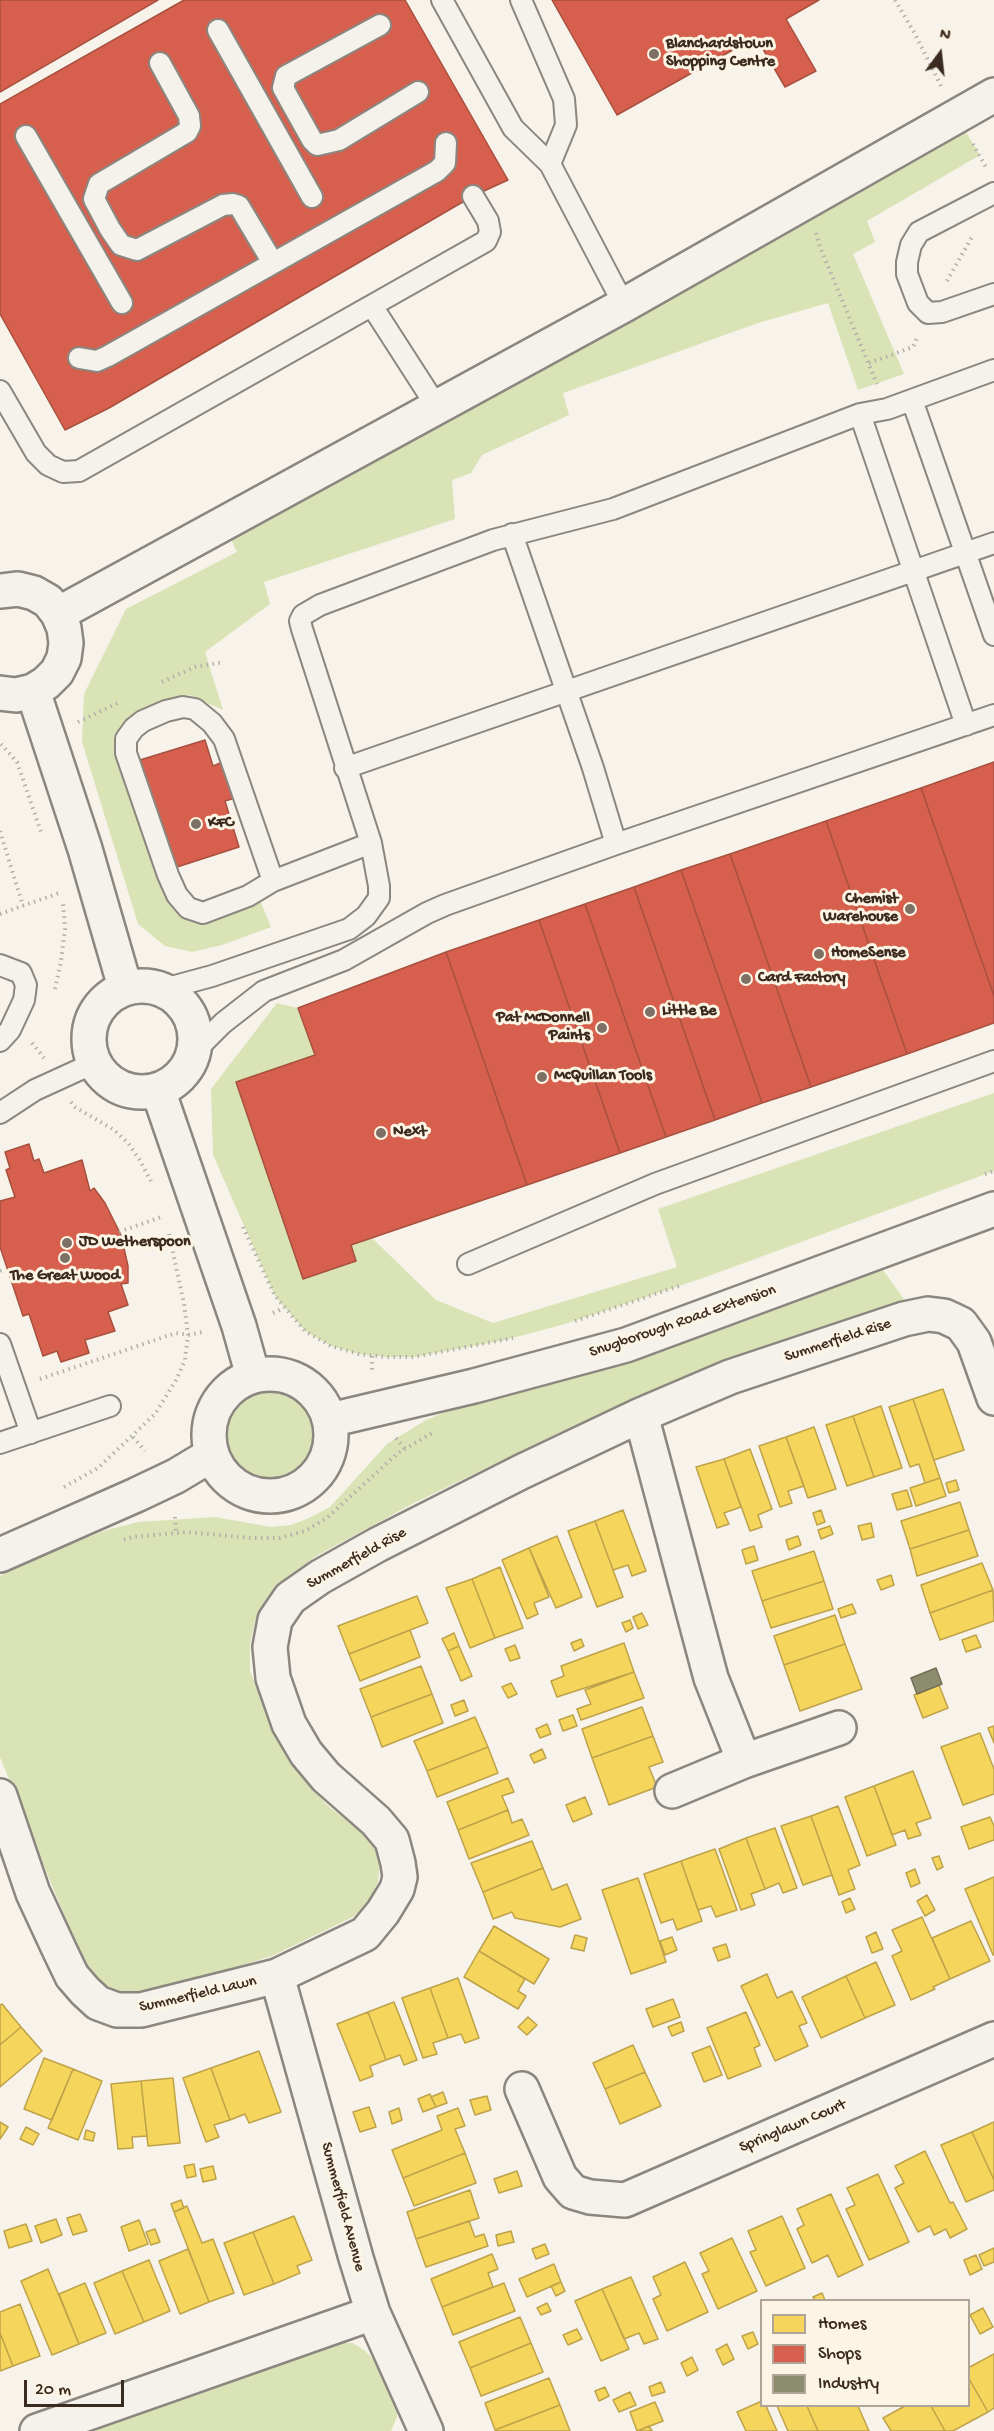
<!DOCTYPE html>
<style>
body{margin:0}
#map{position:relative;width:994px;height:2431px;overflow:hidden;background:#f7f3ea;font-family:"Gochi Hand",sans-serif}
canvas{display:block}
.legend{position:absolute;left:760px;top:2299px;width:210px;height:108px;box-sizing:border-box;background:#fcf5e5;border:2px solid #afa495;margin:0;padding:8px 10px;list-style:none;font-size:18px;color:#3b2a1e}
.legend li{display:flex;align-items:center;gap:12px;height:30px}
.legend b{width:30px;border:2px solid #afa495}
.north{position:absolute;left:910px;top:24px;width:60px;height:60px;-webkit-text-stroke:4px #fcf5e5;paint-order:stroke;rotate:15deg;font-size:16px;font-weight:700;line-height:24px;text-align:center;color:#3b2a1e}
.north::after{content:'';display:block;margin:auto;width:21px;height:27px;background:#3b2a1e;clip-path:polygon(50% 0,100% 100%,50% 72%,0 100%)}
.scale{position:absolute;left:24px;top:2380px;width:100px;height:27px;box-sizing:border-box;border:3px solid #3b2a1e;border-top:0;padding-left:8px;font-size:18px;line-height:21px;white-space:nowrap;color:#3b2a1e;-webkit-text-stroke:4px #fcf5e5;paint-order:stroke}
</style>
<div id="map">
<canvas width="994" height="2431"></canvas>
<ul class="legend">
<li><b style="height:16px;background:#f6d55c"></b>Homes</li>
<li><b style="height:16px;background:#d6604d"></b>Shops</li>
<li><b style="height:16px;background:#8c8c6e"></b>Industry</li>
</ul>
<div class="north">N</div>
<div class="scale">20 m</div>
</div>
<script>
const g = document.querySelector('canvas').getContext('2d');
g.lineJoin = 'round';
function fillPath(path, color) { g.fillStyle = color; g.fill(path, 'evenodd'); }
const poly = rows => new Path2D(rows.map(r => 'M' + r).join(''));
function strokePath(path, color, width, dash) { g.strokeStyle = color; g.lineWidth = width; g.lineCap = dash ? 'butt' : 'round'; g.setLineDash(dash || []); g.stroke(path); }
function drawText(font, color, halo, rows, align = 'center') {
  g.font = font + ' "Gochi Hand",sans-serif'; g.lineWidth = 6; g.setLineDash([]); g.textBaseline = 'middle'; g.strokeStyle = halo; g.fillStyle = color; for (const [text, x, y, turn = 0] of rows) {
    g.save(); g.translate(x, y); g.rotate((+turn || 0) * Math.PI / 180); g.textAlign = isNaN(turn) ? turn : align; if (halo) g.strokeText(text, 0, 0); g.fillText(text, 0, 0); g.restore();
  }
}
fillPath(poly([
 [956,116,980,155,867,221,875,242,853,254,904,374,858,390,828,303,758,323,563,393,569,415,482,455,471,473,452,480,455,519,264,582,270,604,205,652,223,710,190,695,140,710,125,724,117,743,183,910,260,900,271,927,222,945,192,952,165,946,138,924,82,742,84,694,126,609,237,552,224,524],
 [277,1003,298,1008,315,1055,236,1082,304,1279,356,1261,351,1245,372,1238,436,1300,493,1323,677,1267,658,1209,994,1093,994,1171,706,1277,565,1324,505,1340,414,1357,387,1357,359,1354,331,1346,305,1331,275,1296,213,1155,211,1089],
 [883,1270,908,1305,696,1377,556,1434,412,1504,318,1555,291,1574,270,1595,255,1621,250,1644,250,1671,276,1738,299,1773,328,1806,361,1831,374,1847,380,1861,378,1882,369,1900,355,1916,272,1956,148,1994,126,1995,109,1989,97,1978,81,1957,0,1757,0,1576,53,1551,107,1530,138,1522,215,1517,271,1527,291,1525,309,1518,330,1507,387,1444,426,1420,446,1412,618,1365,727,1328],
 '227 1436a44 44 0 1 1 88 0a44 44 0 1 1-88 0Z',
 [340,2343,353,2343,365,2351,379,2365,397,2405,397,2417,391,2431,80,2431,152,2405]
]), '#dae3b5');
const homes = poly([
 [943,1389,964,1450,934,1460,913,1399,943,1389],
 [913,1399,940,1478,925,1483,919,1464,910,1467,889,1407,913,1399],
 [881,1406,902,1468,874,1477,853,1416,881,1406],
 [853,1416,874,1477,847,1486,826,1425,853,1416],
 [814,1427,836,1489,808,1498,786,1437,814,1427],
 [786,1437,804,1486,788,1491,792,1503,780,1507,759,1446,786,1437],
 [750,1449,772,1509,758,1515,762,1527,750,1531,724,1459,750,1449],
 [724,1459,741,1507,724,1513,729,1524,717,1528,696,1467,724,1459],
 [940,1478,946,1496,916,1506,910,1488,940,1478],
 [956,1480,959,1490,949,1493,946,1483,956,1480],
 [907,1490,912,1506,897,1510,892,1494,907,1490],
 [960,1502,969,1530,910,1549,901,1521,960,1502],
 [623,1510,646,1571,632,1576,628,1565,613,1570,595,1521,623,1510],
 [821,1510,825,1522,817,1525,813,1513,821,1510],
 [595,1521,623,1597,597,1607,568,1531,595,1521],
 [871,1523,874,1537,862,1540,858,1526,871,1523],
 [830,1526,833,1534,821,1539,818,1530,830,1526],
 [969,1530,978,1556,917,1576,910,1549,969,1530],
 [557,1536,582,1597,556,1608,529,1548,557,1536],
 [798,1536,801,1545,789,1550,786,1540,798,1536],
 [754,1546,758,1560,746,1564,742,1550,754,1546],
 [529,1548,549,1597,534,1603,538,1614,527,1619,502,1560,529,1548],
 [814,1551,824,1581,762,1601,752,1571,814,1551],
 [982,1563,993,1590,930,1613,921,1585,982,1563],
 [500,1567,523,1628,495,1638,472,1579,500,1567],
 [891,1575,894,1585,881,1590,877,1580,891,1575],
 [472,1579,495,1638,470,1648,446,1588,472,1579],
 [824,1581,833,1609,771,1628,762,1601,824,1581],
 [993,1590,994,1621,940,1640,930,1613,993,1590],
 [417,1596,428,1623,349,1654,338,1626,417,1596],
 [852,1604,856,1613,841,1618,838,1609,852,1604],
 [642,1613,648,1625,638,1629,633,1617,642,1613],
 [835,1615,845,1644,784,1665,774,1636,835,1615],
 [630,1620,633,1628,626,1632,622,1623,630,1620],
 [410,1630,420,1657,360,1681,349,1654,410,1630],
 [454,1633,459,1646,448,1651,442,1639,454,1633],
 [976,1635,981,1647,966,1652,962,1640,976,1635],
 [581,1639,584,1646,574,1651,571,1643,581,1639],
 [624,1643,634,1672,557,1697,551,1681,564,1676,561,1666,624,1643],
 [845,1644,862,1689,800,1711,784,1665,845,1644],
 [515,1645,520,1658,510,1661,505,1649,515,1645],
 [459,1646,472,1676,461,1681,448,1651,459,1646],
 [421,1666,432,1694,371,1717,360,1689,421,1666],
 [634,1672,644,1698,581,1720,577,1709,591,1704,585,1690,634,1672],
 [511,1683,517,1694,508,1698,502,1687,511,1683],
 [939,1685,948,1708,923,1718,914,1695,939,1685],
 [432,1694,443,1723,382,1747,371,1717,432,1694],
 [464,1700,468,1711,455,1716,451,1705,464,1700],
 [642,1707,653,1736,592,1758,582,1729,642,1707],
 [573,1715,577,1726,563,1731,559,1720,573,1715],
 [475,1717,488,1747,427,1771,414,1741,475,1717],
 [547,1724,551,1734,540,1738,536,1729,547,1724],
 [994,1726,994,1743,988,1728,994,1726],
 [980,1733,994,1769,994,1794,963,1805,941,1747,980,1733],
 [653,1736,663,1762,649,1767,657,1787,609,1805,592,1758,653,1736],
 [488,1747,498,1773,437,1797,427,1771,488,1747],
 [542,1749,546,1758,534,1763,530,1755,542,1749],
 [913,1771,931,1818,916,1823,921,1835,908,1839,905,1830,892,1835,874,1786,913,1771],
 [508,1778,514,1792,502,1796,508,1810,458,1830,447,1802,508,1778],
 [874,1786,896,1845,867,1856,845,1797,874,1786],
 [585,1797,592,1814,573,1822,566,1805,585,1797],
 [838,1806,860,1865,848,1870,855,1889,839,1895,811,1816,838,1806],
 [508,1810,512,1823,522,1819,529,1835,469,1859,458,1830,508,1810],
 [811,1816,832,1875,803,1885,781,1826,811,1816],
 [990,1817,994,1826,994,1840,969,1849,961,1827,990,1817],
 [775,1828,797,1888,783,1893,779,1883,765,1889,746,1838,775,1828],
 [746,1838,765,1889,751,1894,755,1905,741,1910,719,1849,746,1838],
 [532,1841,543,1868,483,1892,471,1863,532,1841],
 [715,1849,737,1910,716,1917,711,1906,698,1910,681,1861,715,1849],
 [939,1856,943,1867,937,1870,932,1858,939,1856],
 [681,1861,702,1921,677,1930,673,1919,661,1923,644,1874,681,1861],
 [543,1868,552,1890,567,1884,581,1919,560,1927,515,1918,512,1912,493,1919,483,1892,543,1868],
 [915,1869,920,1883,911,1887,906,1873,915,1869],
 [994,1877,994,1955,993,1955,965,1889,994,1877],
 [638,1878,666,1962,631,1974,602,1890,638,1878],
 [927,1895,935,1910,925,1916,917,1901,927,1895],
 [850,1898,855,1909,846,1913,842,1902,850,1898],
 [922,1917,950,1979,933,1987,935,1989,911,2000,892,1956,902,1951,892,1930,922,1917],
 [971,1921,990,1961,950,1979,932,1938,971,1921],
 [494,1926,549,1959,534,1984,479,1951,494,1926],
 [876,1932,883,1949,872,1953,866,1937,876,1932],
 [575,1935,587,1938,584,1951,571,1948,575,1935],
 [672,1937,677,1950,665,1955,660,1941,672,1937],
 [726,1944,730,1957,718,1961,713,1948,726,1944],
 [479,1951,525,1979,518,1991,526,1996,518,2009,464,1977,479,1951],
 [876,1962,895,2005,865,2018,846,1976,876,1962],
 [767,1974,777,1998,792,1991,807,2023,799,2026,808,2046,775,2061,741,1986,767,1974],
 [846,1976,865,2018,821,2038,802,1997,846,1976],
 [458,1978,479,2038,465,2043,461,2034,448,2038,430,1988,458,1978],
 [430,1988,448,2038,433,2043,437,2054,423,2058,402,1998,430,1988],
 [673,1999,680,2017,653,2027,646,2009,673,1999],
 [394,2002,417,2060,404,2065,400,2055,386,2060,368,2012,394,2002],
 [2,2004,21,2027,0,2045,0,2005,2,2004],
 [368,2012,386,2060,370,2066,373,2076,360,2081,337,2024,368,2012],
 [746,2012,760,2045,754,2048,761,2066,728,2079,707,2028,746,2012],
 [528,2017,537,2025,527,2035,518,2027,528,2017],
 [681,2022,684,2031,672,2036,668,2027,681,2022],
 [21,2027,42,2051,0,2087,0,2045,21,2027],
 [633,2045,645,2072,605,2089,593,2063,633,2045],
 [710,2046,722,2075,704,2082,692,2053,710,2046],
 [259,2051,281,2112,249,2123,245,2114,230,2120,211,2068,259,2051],
 [44,2058,73,2069,52,2120,24,2109,44,2058],
 [211,2068,230,2120,214,2125,219,2137,206,2142,183,2078,211,2068],
 [73,2069,102,2081,78,2140,48,2128,73,2069],
 [645,2072,661,2106,620,2124,605,2089,645,2072],
 [173,2078,180,2143,148,2146,141,2081,173,2078],
 [141,2081,147,2136,132,2137,133,2148,118,2149,111,2084,141,2081],
 [443,2092,447,2103,436,2107,431,2097,443,2092],
 [430,2094,436,2107,423,2112,418,2099,430,2094],
 [487,2096,491,2110,475,2115,470,2100,487,2096],
 [369,2107,376,2127,360,2132,353,2112,369,2107],
 [399,2108,402,2120,392,2124,389,2112,399,2108],
 [458,2108,465,2126,455,2129,465,2153,403,2178,392,2150,442,2130,437,2116,458,2108],
 [0,2122,8,2127,0,2139,0,2122],
 [994,2122,994,2180,972,2132,994,2122],
 [26,2127,39,2134,33,2145,20,2139,26,2127],
 [86,2130,95,2133,93,2141,84,2139,86,2130],
 [972,2132,994,2180,994,2190,966,2202,941,2145,972,2132],
 [925,2151,950,2203,953,2202,967,2229,950,2238,946,2229,934,2235,930,2226,918,2232,895,2188,904,2183,895,2166,925,2151],
 [465,2153,476,2183,414,2206,403,2178,465,2153],
 [194,2164,196,2176,187,2178,184,2166,194,2164],
 [213,2166,216,2179,203,2182,200,2169,213,2166],
 [517,2171,522,2186,499,2193,494,2179,517,2171],
 [878,2174,909,2242,869,2260,846,2209,855,2205,847,2188,878,2174],
 [470,2190,479,2218,416,2239,407,2212,470,2190],
 [831,2194,863,2265,838,2277,828,2255,812,2263,797,2229,804,2225,797,2209,831,2194],
 [181,2200,184,2208,174,2212,171,2204,181,2200],
 [187,2206,202,2243,213,2239,234,2293,209,2302,174,2212,187,2206],
 [80,2214,87,2231,73,2235,67,2218,80,2214],
 [294,2216,312,2260,297,2266,300,2273,274,2284,253,2232,294,2216],
 [782,2216,805,2268,766,2286,750,2252,756,2250,748,2231,782,2216],
 [56,2219,62,2235,41,2243,35,2226,56,2219],
 [139,2220,148,2244,129,2251,121,2227,139,2220],
 [469,2221,475,2237,484,2234,488,2246,426,2267,416,2239,469,2221],
 [26,2224,32,2241,9,2248,4,2231,26,2224],
 [155,2229,160,2242,151,2245,146,2232,155,2229],
 [511,2231,514,2242,498,2246,496,2235,511,2231],
 [253,2232,274,2284,244,2295,224,2243,253,2232],
 [732,2238,757,2291,718,2309,702,2274,709,2271,700,2253,732,2238],
 [545,2244,549,2254,536,2259,532,2249,545,2244],
 [994,2248,994,2262,984,2266,979,2255,994,2248],
 [188,2249,209,2302,180,2314,159,2261,188,2249],
 [492,2254,498,2269,488,2273,493,2287,442,2307,431,2279,492,2254],
 [976,2255,982,2269,970,2275,964,2260,976,2255],
 [149,2260,170,2311,144,2322,122,2271,149,2260],
 [685,2262,708,2312,667,2331,653,2299,661,2295,653,2277,685,2262],
 [554,2264,561,2282,527,2297,519,2279,554,2264],
 [48,2269,79,2344,52,2355,21,2281,48,2269],
 [122,2271,144,2322,115,2334,94,2283,122,2271],
 [631,2277,658,2339,644,2344,639,2333,624,2339,602,2289,631,2277],
 [561,2282,565,2291,556,2296,551,2286,561,2282],
 [85,2283,106,2333,79,2344,59,2294,85,2283],
 [504,2283,515,2311,453,2335,442,2307,504,2283],
 [602,2289,629,2349,601,2361,575,2301,602,2289],
 [822,2293,825,2300,815,2300,813,2297,822,2293],
 [547,2303,551,2311,541,2315,537,2308,547,2303],
 [20,2304,40,2356,13,2366,0,2333,0,2312,20,2304],
 [983,2308,993,2327,980,2334,970,2315,983,2308],
 [520,2317,531,2343,470,2368,459,2342,520,2317],
 [577,2329,582,2339,568,2345,563,2335,577,2329],
 [753,2332,758,2344,748,2349,742,2336,753,2332],
 [0,2333,13,2366,0,2371,0,2333],
 [531,2343,543,2372,481,2396,470,2368,531,2343],
 [727,2344,734,2359,723,2365,716,2350,727,2344],
 [994,2354,994,2408,988,2412,968,2377,968,2368,994,2354],
 [692,2357,698,2370,687,2376,681,2363,692,2357],
 [968,2377,988,2412,953,2431,945,2431,931,2406,968,2406,968,2377],
 [549,2378,560,2405,495,2430,485,2403,549,2378],
 [661,2382,665,2392,652,2396,649,2387,661,2382],
 [605,2387,609,2396,599,2401,595,2391,605,2387],
 [630,2392,636,2405,619,2412,613,2400,630,2392],
 [762,2401,762,2406,766,2406,777,2431,746,2431,737,2412,762,2401],
 [655,2402,663,2421,637,2431,630,2412,655,2402],
 [560,2405,570,2431,496,2431,495,2430,560,2405],
 [777,2406,807,2406,818,2431,788,2431,777,2406],
 [807,2406,858,2406,869,2431,818,2431,807,2406],
 [905,2406,931,2406,945,2431,891,2431,883,2418,905,2406],
 [649,2426,652,2431,638,2431,649,2426]
]);
fillPath(homes, '#f6d55c');
strokePath(homes, '#bea249', 1.5);
const shops = poly([
 [0,0,158,0,0,92,0,0],
 [184,0,405,0,508,180,473,196,109,408,65,430,0,314,0,104,184,0],
 [552,0,819,0,786,19,816,71,785,87,756,37,617,115,552,0],
 [205,740,213,766,230,759,242,796,225,801,239,847,174,868,140,760,205,740],
 [994,762,994,996,921,788,994,762],
 [921,788,994,996,994,1023,907,1054,826,821,921,788],
 [826,821,907,1054,811,1087,730,854,826,821],
 [730,854,811,1087,762,1103,681,870,730,854],
 [681,870,762,1103,715,1120,634,887,681,870],
 [634,887,715,1120,666,1137,585,904,634,887],
 [585,904,666,1137,620,1153,539,920,585,904],
 [539,920,620,1153,527,1185,446,952,539,920],
 [446,952,527,1185,351,1245,356,1261,303,1279,236,1082,315,1055,298,1008,446,952],
 [29,1144,34,1161,39,1159,44,1173,82,1160,90,1191,94,1188,105,1203,121,1235,128,1266,128,1283,121,1284,128,1305,108,1312,115,1331,85,1340,89,1353,61,1362,57,1351,43,1356,29,1314,23,1316,0,1247,0,1201,15,1197,6,1170,10,1168,5,1152,29,1144]
]);
fillPath(shops, '#d6604d');
strokePath(shops, '#a8503f', 1.5);
const industry = poly([
 [936,1668,942,1684,917,1694,911,1678,936,1668]
]);
fillPath(industry, '#8c8c6e');
strokePath(industry, '#746f56', 1.5);
const lane = poly([
 [442,0,513,128,550,164,624,305],
 [521,0,564,99,566,125,550,164],
 [380,25,286,76,283,88,312,140,317,145,339,140,418,92],
 [218,30,312,197],
 [160,63,189,116,190,126,187,132,99,184,94,199,110,229,121,245,137,250,223,205,233,204,239,206,273,263],
 [26,136,122,303],
 [994,193,919,232,911,245,907,262,907,274,918,303,928,313,942,312,994,294],
 [372,306,437,407],
 [79,358,97,361,108,356,437,171,445,163,446,143],
 [0,391,36,453,48,465,63,472,79,471,486,241,490,232,488,221,473,196],
 [912,400,994,635],
 [860,414,966,725],
 [512,534,593,768,616,844],
 [345,768,994,543],
 [273,881,224,739,212,723,195,709,183,707,166,711,143,721,134,728,126,739,126,753,168,875,177,895,188,908,203,913,248,896,273,881,371,843],
 [0,965,21,973,26,985,24,1000,10,1030,0,1041],
 [164,989,212,976,349,929,366,916,379,898,379,886,371,843,302,629,300,621,303,615,320,605,493,540,613,509,860,414,887,409,994,370],
 [194,1052,223,1023,264,991,344,960,427,913,445,905,616,844,994,715],
 [0,1113,35,1090,94,1063],
 [468,1264,655,1184,994,1061],
 [0,1344,31,1433],
 [0,1443,110,1406]
]);
const street = poly([
 [0,591,18,589,34,593,48,601,58,614,64,628,66,643,64,658,57,672,46,683,33,691,16,695,0,693],
 [58,614,624,305,994,95],
 [33,691,85,849,125,987],
 '89 1039a53 53 0 1 1 106 0a53 53 0 1 1-106 0Z',
 [158,1090,239,1326,253,1376],
 [641,1415,711,1678,744,1761],
 [672,1791,744,1761,839,1728],
 [0,1796,33,1893,59,1949,72,1976,85,1991,98,2003,117,2010,141,2010,277,1976,365,1934,383,1912,397,1889,400,1877,398,1863,392,1840,376,1821,326,1777,306,1753,289,1724,273,1678,270,1647,275,1620,290,1598,320,1577,377,1545,521,1472,641,1415,730,1377,904,1319,928,1314,944,1316,961,1324,974,1342,994,1398],
 [277,1976,356,2258,373,2313,426,2431],
 [522,2089,560,2177,573,2192,590,2197,625,2200,994,2039],
 [37,2431,373,2313]
]);
const secondary = poly([
 '209 1435a61 61 0 1 1 122 0a61 61 0 1 1-122 0Z',
 [330,1420,474,1386,626,1345,994,1209],
 [0,1555,136,1495,176,1476,211,1455]
]);
strokePath(lane, '#8b867f', 24);
strokePath(street, '#8b867f', 38);
strokePath(secondary, '#8b867f', 38);
strokePath(poly([
 [895,0,915,34,941,86],
 [973,144,987,169],
 [816,233,820,247,877,384],
 [947,281,973,235],
 [869,363,913,347,917,338],
 [162,682,195,667,224,662],
 [78,722,120,702],
 [1,744,17,762,41,832],
 [0,831,23,906],
 [0,914,62,892],
 [55,989,61,961,65,929,63,902],
 [32,1043,44,1058],
 [71,1102,75,1107,114,1130,128,1143,139,1159,151,1181],
 [985,1174,994,1171],
 [243,1227,275,1296,305,1331,331,1346,359,1354,387,1357,414,1357,513,1338],
 [119,1232,164,1216],
 [0,1271,2,1270],
 [273,1313,284,1308],
 [575,1321,679,1286],
 [372,1356,372,1373],
 [40,1379,176,1333,188,1335,202,1332],
 [133,1437,145,1451],
 [396,1438,405,1449],
 [64,1487,98,1468,155,1414,176,1380,185,1360,188,1335,184,1304,169,1234],
 [175,1517,176,1533],
 [124,1540,132,1537,187,1532,251,1538,279,1538,305,1531,327,1518,398,1453,434,1432]
]), '#b3afa9', 4, [1.5, 4.5]);
strokePath(lane, '#f5f2ec', 20);
strokePath(street, '#f5f2ec', 33);
strokePath(secondary, '#f5f2ec', 33);
for (const [x, y, r, color] of [
 [654,54,6,"#7d7065"],
 [196,824,6,"#7d7065"],
 [910,909,6,"#7d7065"],
 [819,954,6,"#7d7065"],
 [746,979,6,"#7d7065"],
 [650,1012,6,"#7d7065"],
 [602,1028,6,"#7d7065"],
 [542,1077,6,"#7d7065"],
 [381,1133,6,"#7d7065"],
 [67,1243,6,"#7d7065"],
 [65,1258,6,"#7d7065"]
]) { const dot = new Path2D(); dot.arc(x, y, r, 0, 2 * Math.PI); g.fillStyle = color; g.fill(dot); strokePath(dot, '#fcf5e5', 2); }
drawText('bold 16px', '#3b2a1e', '#fcf5e5', [
 ["Blanchardstown",666,45],
 ["Shopping Centre",666,63],
 ["KFC",208,824],
 ["Chemist",898,900,"right"],
 ["Warehouse",898,918,"right"],
 ["HomeSense",831,954],
 ["Card Factory",758,979],
 ["Little Be",662,1012],
 ["Pat McDonnell",590,1019,"right"],
 ["Paints",590,1037,"right"],
 ["McQuillan Tools",554,1077],
 ["Next",393,1133],
 ["JD Wetherspoon",79,1243],
 ["The Great Wood",65,1277,"center"]
], 'left');
drawText('16px', '#3b2a1e', '#fcf5e5', [
 ["Snugborough Road Extension",683,1322,-19],
 ["Summerfield Rise",838,1341,-18],
 ["Summerfield Rise",357,1559,-29],
 ["Summerfield Lawn",198,1995,-13],
 ["Springlawn Court",793,2127,-23],
 ["Summerfield Avenue",342,2207,75]
]);
</script>
